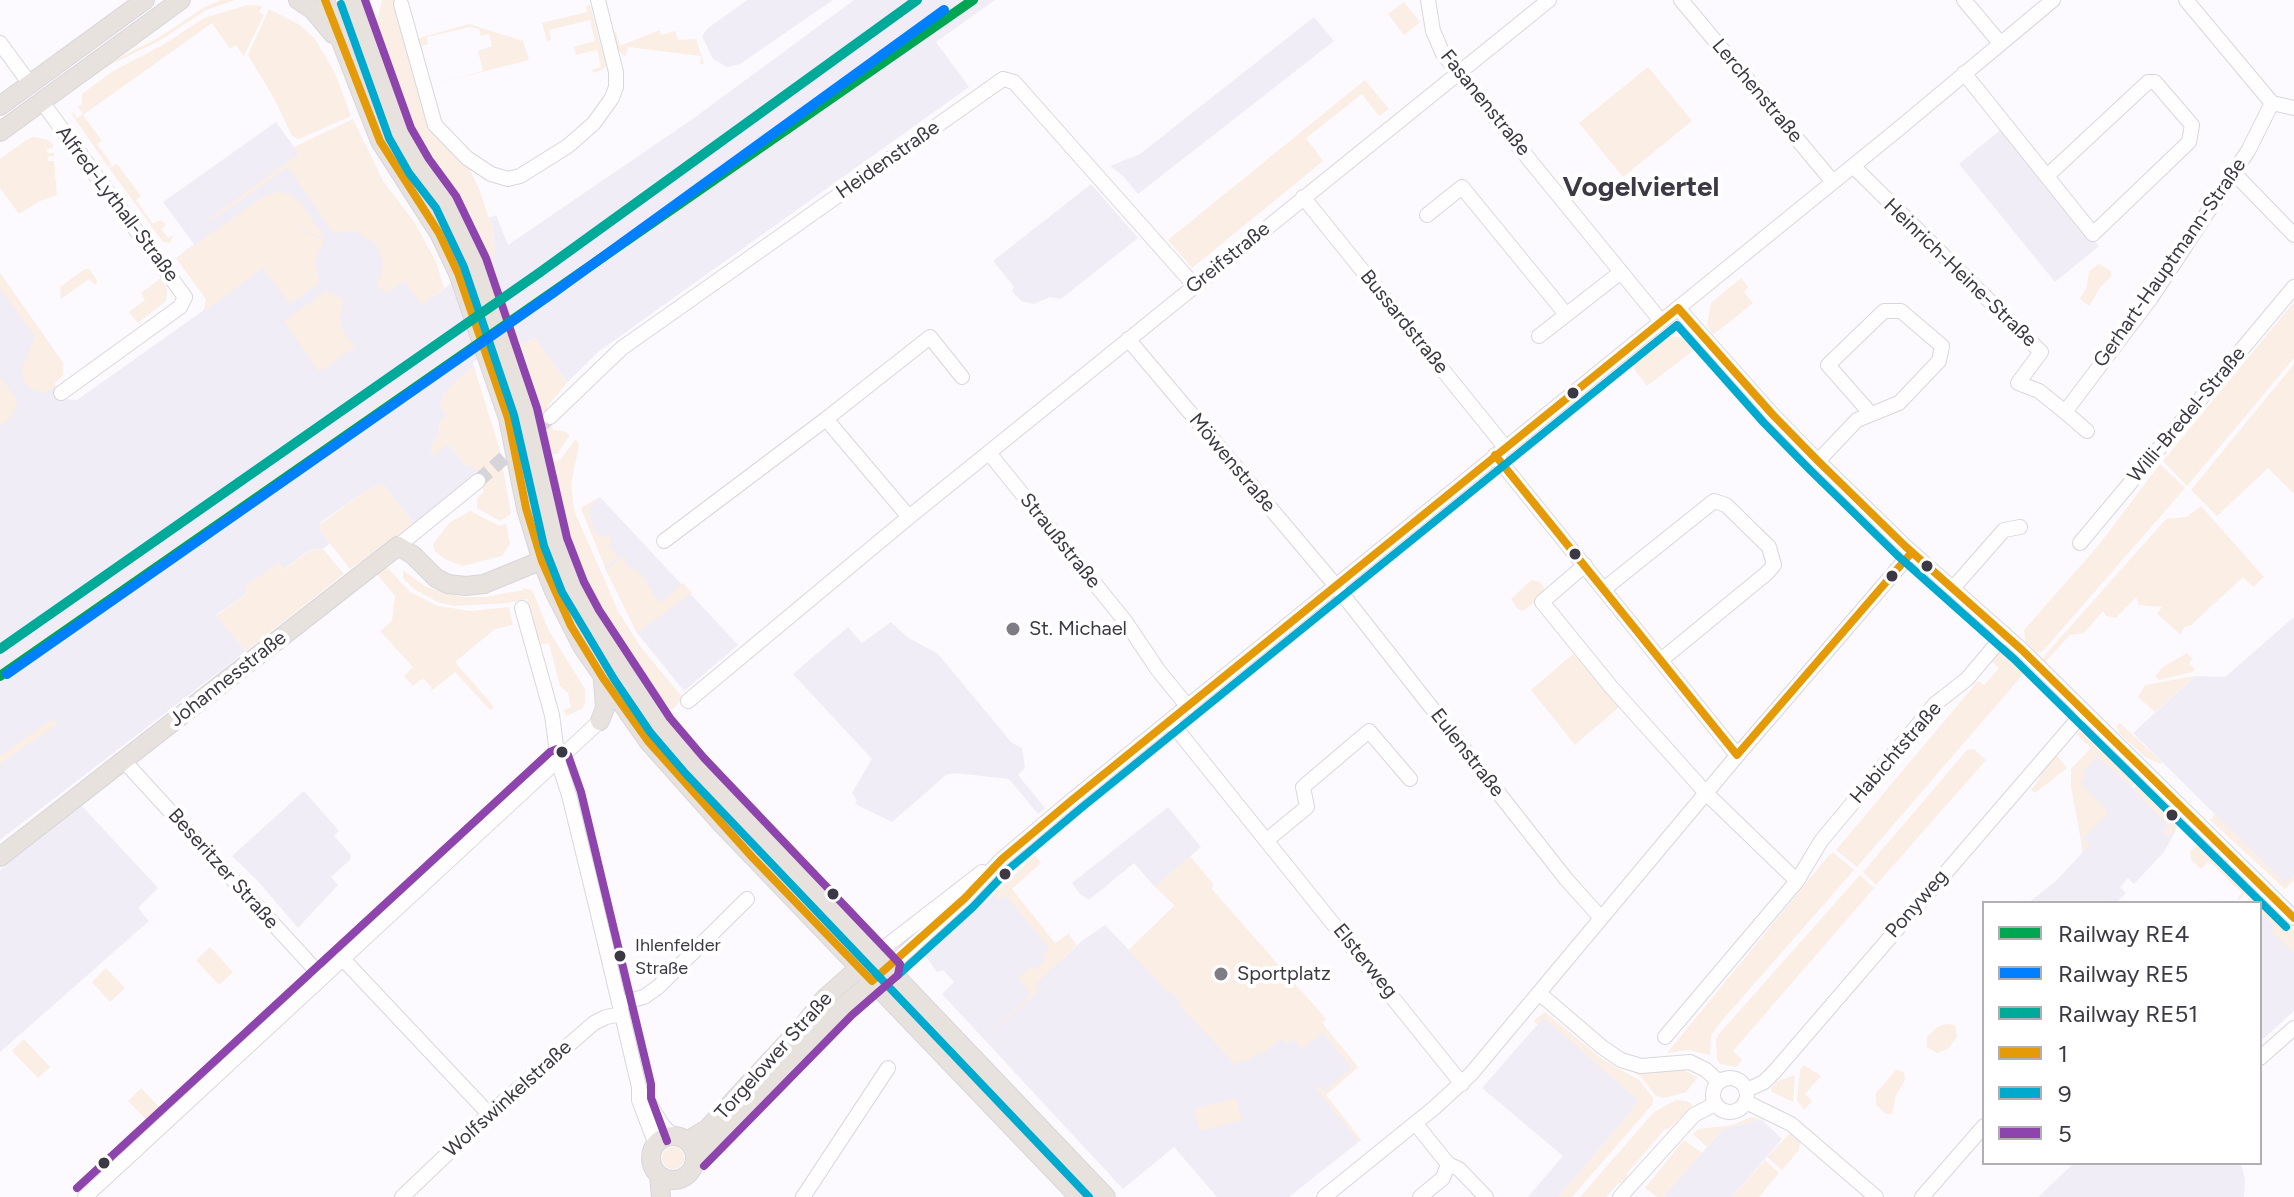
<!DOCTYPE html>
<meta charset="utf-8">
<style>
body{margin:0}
#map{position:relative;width:2294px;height:1197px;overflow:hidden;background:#fcfafe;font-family:Figtree,sans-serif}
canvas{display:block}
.legend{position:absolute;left:1982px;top:901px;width:280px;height:264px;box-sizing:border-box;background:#fff;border:2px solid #b1afb4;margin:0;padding:10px 14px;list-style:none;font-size:24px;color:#3c3844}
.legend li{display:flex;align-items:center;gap:16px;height:40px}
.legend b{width:40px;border:2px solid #b1afb4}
</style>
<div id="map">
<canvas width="2294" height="1197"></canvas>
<ul class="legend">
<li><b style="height:10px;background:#00a651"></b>Railway RE4</li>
<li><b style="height:10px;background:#0080ff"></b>Railway RE5</li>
<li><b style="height:10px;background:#0a9"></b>Railway RE51</li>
<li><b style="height:10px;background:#e49b07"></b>1</li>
<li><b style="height:10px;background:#00a9ce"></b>9</li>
<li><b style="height:10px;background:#8e44ad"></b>5</li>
</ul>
</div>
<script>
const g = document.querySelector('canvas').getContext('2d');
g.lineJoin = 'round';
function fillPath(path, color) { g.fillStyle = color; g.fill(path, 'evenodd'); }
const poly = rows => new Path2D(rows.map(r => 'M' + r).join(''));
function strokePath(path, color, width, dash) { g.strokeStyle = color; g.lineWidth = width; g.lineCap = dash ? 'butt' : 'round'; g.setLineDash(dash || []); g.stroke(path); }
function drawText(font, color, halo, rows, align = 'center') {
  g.font = font + ' Figtree,sans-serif'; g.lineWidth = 8; g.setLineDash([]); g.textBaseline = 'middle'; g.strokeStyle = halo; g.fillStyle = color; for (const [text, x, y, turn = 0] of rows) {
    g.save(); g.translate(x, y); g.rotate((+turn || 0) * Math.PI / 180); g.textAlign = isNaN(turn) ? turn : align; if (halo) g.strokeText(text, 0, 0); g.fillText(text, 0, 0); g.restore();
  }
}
fillPath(poly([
 [747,0,833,0,740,64,727,67,713,59,702,36,708,28],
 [854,0,995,0,936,42,969,87,598,352,567,383,535,338,521,345,518,336,473,362,474,367,460,377,444,395,440,404,445,413,444,419,439,425,440,434,432,444,433,450,448,444,465,465,474,467,476,473,414,524,382,483,364,492,321,522,319,529,330,543,323,549,310,550,284,569,244,587,248,593,216,615,246,651,0,840,0,273,63,363,63,375,54,384,65,399,77,400,204,310,206,299,176,258,194,244,163,202,276,122,299,154,432,297,495,253,493,230,489,218,496,215,508,245,694,118],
 [1314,17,1334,41,1138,194,1123,176,1110,166,1140,154],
 [2004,127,2099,246,2055,282,1959,164],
 [1091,184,1138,238,1061,299,1050,297,1034,304,1021,301,1012,291,1014,287,993,261],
 [600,497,738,645,684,691,637,633,606,570,581,508],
 [2294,617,2294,875,2285,884,2133,733,2195,676,2225,677],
 [891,622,907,637,938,654,1012,743,1022,748,1025,768,1018,775,1045,808,1038,814,1009,779,954,773,946,775,892,822,855,804,857,800,852,793,872,759,793,674,848,627,862,643],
 [2092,748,2176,830,2164,852,2134,884,2128,878,2120,887,2126,893,2116,903,2028,903,2056,881,2083,852,2071,785,2071,769],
 [304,791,339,831,334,836,351,855,350,860,331,877,338,885,298,928,256,879,232,856],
 [82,806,158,888,138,908,149,921,0,1052,0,870],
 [1168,807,1201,847,1155,887,1134,863,1089,900,1079,893,1072,883],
 [1001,887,1061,961,1083,940,1105,925,1129,950,1175,905,1326,1019,1322,1023,1358,1067,1326,1095,1361,1140,1289,1197,1217,1197,1174,1147,1123,1189,942,994,954,982,943,970,937,972,924,954,931,944,986,902],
 [2260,912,2275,926,2281,918,2294,931,2294,1011,2260,1042],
 [1544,1017,1638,1100,1626,1118,1558,1197,1528,1197,1563,1156,1482,1088],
 [1761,1119,1782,1139,1732,1197,1663,1197,1723,1129],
 [2074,1163,2241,1163,2245,1180,2244,1197,2038,1197]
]), '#f1edf7');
fillPath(poly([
 [221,0,235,0,206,10,159,41,110,65,80,86,78,85,105,65,158,38,205,7],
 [382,0,394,0,398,5,431,124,467,164,479,189,493,230,495,253,490,257,470,213,414,126,382,43,377,23],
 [1404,2,1420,22,1404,35,1388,14],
 [248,5,262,6,259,12,264,15,244,56,236,45,230,49,212,23,83,115,102,141,97,144,112,165,108,167,73,116,72,111,77,118,83,114,78,107,82,103,82,94,113,71,163,45,204,18],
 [590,5,606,65,604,69,594,73,592,70,601,67,597,50,576,55,574,47,595,41,590,20,549,30,551,40,547,41,542,23,587,12,586,6],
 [269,9,300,25,315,39,335,73,351,116,299,139,292,136,275,100,248,55],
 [469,24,523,41,529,60,427,86,483,71,478,51,492,46,489,34,481,36,479,29,470,27,427,37,428,44,422,46,423,54,420,55,416,39],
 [660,30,661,35,675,31,678,40,696,39,704,63,700,65,701,56,628,47,625,57,617,49,612,33,616,32,620,46],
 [1648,67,1692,121,1623,177,1579,123],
 [1365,80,1389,109,1379,116,1362,94,1306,138,1323,161,1192,268,1168,240],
 [372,90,375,90,468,263,462,266,395,153,369,92],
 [353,119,383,181,415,223,436,262,444,288,421,305,405,281,386,293,376,285,381,276,383,262,375,243,357,232,343,231,334,234,288,167,212,220,210,218,299,154,294,147],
 [33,137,48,140,53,145,53,148,47,149,47,153,54,153,54,156,48,157,48,161,54,161,57,195,40,201,19,214,0,188,0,159,25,141],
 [117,164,141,196,136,200,153,224,161,220,166,225,161,229,168,238,173,235,170,243,163,242,109,168],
 [279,192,290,194,299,201,326,239,292,226,324,241,315,260,319,283,290,304,263,268,205,311,206,299,176,258,266,195],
 [2099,264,2111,271,2111,277,2101,286,2089,306,2080,299,2087,286,2089,271],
 [85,269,89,269,97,280,97,283,95,285,89,279,61,299,60,287],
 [0,273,63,363,63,375,54,383,56,386,45,393,33,390,24,383,22,368,35,337,0,288],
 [161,278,167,289,166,301,138,323,129,312,145,300,141,293],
 [1741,278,1748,287,1744,292,1753,303,1713,335,1707,325,1711,303],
 [326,291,343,299,340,320,343,331,355,347,319,372,284,321],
 [2294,302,2294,358,2187,486,2163,461],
 [1669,337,1684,337,1698,347,1647,386,1631,365],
 [535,338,567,383,547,407,553,430,564,431,570,435,557,454,552,454,540,403,521,345],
 [2294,364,2294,494,2268,468,2217,516,2191,490],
 [474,367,499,447,511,514,500,521,477,508,477,498,484,492,474,468,465,465,448,444,431,457,432,444,440,434,439,425,444,419,445,413,440,404,444,395,460,377],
 [0,377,16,397,17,404,11,417,0,426],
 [576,439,579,445,571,484,574,510,618,611,640,646,683,698,673,709,670,709,635,665,586,580,571,544,553,461,560,460],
 [2160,464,2185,488,2043,651,2036,652,2025,641,2024,630,2098,546],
 [382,483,414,524,350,569,319,529,319,525,364,492],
 [600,497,588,510,594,530,601,538,609,535,613,540,608,545,619,557,605,567,581,508],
 [2201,506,2264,577,2253,587,2243,577,2190,626,2184,627,2181,635,2157,614,2162,607,2139,605,2136,597,2116,618,2106,616,2103,611,2084,633,2070,635,2045,662,2043,659,2045,655,2166,519,2187,517],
 [471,511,499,526,506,524,510,544,502,556,463,566,445,559,435,551,433,544,450,522],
 [323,549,344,574,246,651,216,616,248,593,244,587,276,564,280,563,285,569,311,550],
 [624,556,626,559,624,561,632,570,635,568,648,582,646,584,653,591,652,594,661,603,683,583,692,593,637,633,606,570],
 [386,566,410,592,438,606,471,611,509,607,513,625,495,629,455,662,494,707,490,710,455,672,430,692,432,688,423,678,413,686,404,676,413,667,380,631,392,621,395,596,377,574],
 [403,570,426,587,462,597,486,597,523,590,523,588,532,590,549,631,585,689,585,703,582,709,566,716,564,710,571,707,568,693,560,686,549,643,539,645,527,599,508,603,454,606,438,602,414,589,403,578],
 [1531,580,1540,582,1545,590,1533,604,1522,611,1517,608,1511,599],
 [2000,645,2025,669,2025,672,1857,867,1836,850,1978,681,1984,685,1999,668,1988,658],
 [594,647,846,932,843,934,742,833,652,736,592,648],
 [2187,653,2193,659,2189,663,2195,670,2192,672,2159,680,2155,676,2163,667],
 [1573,654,1619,707,1575,745,1531,690],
 [2195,676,2155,712,2138,697,2145,685],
 [51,720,59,723,0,764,0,756],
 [2120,723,2162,762,2160,764,2145,757,2119,733,2116,726],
 [2083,730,2139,780,2132,787,2097,757,2082,772,2086,776,2080,783,2109,812,2084,838,2090,845,2084,852,2071,785,2071,769,2091,748,2076,734],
 [1974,749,1986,760,1876,885,1863,872,1967,750],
 [2055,754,2067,768,2035,793,2031,790,2040,778,2037,775],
 [2140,781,2168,808,2166,810,2171,815,2173,814,2182,822,2171,834,2166,836,2162,833,2168,826,2133,789],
 [2215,814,2285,883,2294,875,2294,880,2285,889,2210,820],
 [2201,841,2250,888,2239,900,2237,899,2242,893,2209,861,2201,869,2191,860,2190,852],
 [1834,853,1854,870,1719,1024,1711,1036,1710,1055,1688,1050,1667,1053,1830,854],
 [1035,855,1041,863,1012,889,1055,943,1070,933,1070,937,1077,945,1035,985,1039,991,982,1040,1031,994,1018,978,1030,967,1034,970,1046,959,1043,954,1049,948,1006,896,999,900,994,894],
 [1190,856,1214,885,1211,888,1326,1019,1322,1023,1358,1067,1326,1095,1361,1140,1359,1142,1316,1089,1318,1085,1324,1091,1351,1068,1323,1033,1301,1049,1293,1039,1286,1044,1281,1039,1263,1053,1252,1056,1252,1059,1231,1064,1232,1061,1178,1004,1180,1002,1176,997,1170,991,1168,992,1128,950,1175,906,1155,887],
 [1860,875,1874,888,1733,1051,1742,1060,1736,1067,1721,1064,1717,1060,1716,1040,1718,1035],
 [2255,893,2294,931,2294,953,2272,932,2275,927,2260,912,2260,903,2250,903,2247,900],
 [210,947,233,972,219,985,196,960],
 [106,968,125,988,110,1002,92,982],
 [1545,1012,1602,1059,1639,1080,1653,1098,1652,1105,1572,1197,1558,1197,1626,1118,1638,1100,1544,1018,1538,1025,1533,1021],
 [1946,1024,1955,1025,1957,1036,1948,1049,1937,1053,1927,1047,1927,1037,1937,1027],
 [24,1039,50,1067,38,1078,12,1051],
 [1804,1065,1821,1076,1805,1094,1812,1101,1804,1110,1797,1100,1800,1070],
 [1625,1067,1681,1069,1698,1077,1686,1092,1664,1098,1656,1096,1641,1077],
 [1896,1070,1904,1072,1905,1080,1896,1095,1892,1114,1886,1114,1876,1105,1876,1093],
 [1795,1075,1793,1102,1772,1092,1771,1088,1777,1081],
 [141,1088,161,1109,148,1121,128,1101],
 [1236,1098,1242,1120,1200,1131,1194,1109],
 [1676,1100,1687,1101,1693,1105,1670,1128,1665,1129,1628,1172,1625,1182,1619,1183,1606,1197,1580,1197,1654,1112],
 [1751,1117,1761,1119,1723,1129,1707,1147,1693,1134,1698,1129,1733,1125],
 [1790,1133,1800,1141,1799,1150,1782,1170,1767,1157],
 [1684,1140,1702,1153,1663,1197,1657,1197,1645,1188],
 '662 1158a11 11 0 1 1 22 0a11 11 0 1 1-22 0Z',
 [1765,1160,1779,1173,1759,1197,1732,1197]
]), '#fbeee4');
strokePath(poly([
 [478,481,550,417]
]), '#d6d3d9', 14, [14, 7]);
const minor = poly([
 [1428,0,1433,31,1443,54,1661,321],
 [1681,0,1833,182],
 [1964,0,2000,43],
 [2186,0,2272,103],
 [401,4,435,125,467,158,491,174,508,179,520,176,568,146,594,123,612,98,616,87,616,72,598,0],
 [0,43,30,84],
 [1964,73,2093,234,2189,142,2192,125,2155,82,2148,82,2047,176],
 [42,102,185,297,180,307,61,393],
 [2272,103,2294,108],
 [1853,166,2041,352,2018,383,2039,391,2065,412,2151,298,2248,151,2272,103],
 [2233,172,2294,235],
 [1303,197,1505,447],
 [1427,215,1462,187,1565,313],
 [1678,308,1773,415,1818,461,1905,546,2022,650,2294,918],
 [1539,336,1621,272],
 [1128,339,1336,586,1566,879,1601,918],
 [2065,412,2087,431],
 [550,417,622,348,1003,79,1014,82,1194,285],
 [989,453,1125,621,1158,670,1188,707],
 [1495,455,1737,755],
 [1818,461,1857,420,1899,403,1939,361,1942,346,1901,311,1884,311,1828,365,1871,414],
 [909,517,826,419,930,337,962,377],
 [664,541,826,419],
 [2080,543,2294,287],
 [398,546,478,481],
 [1585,565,1542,602,1612,688,1706,793,1797,881],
 [1954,587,2004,530,2020,527],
 [1604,589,1714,501,1726,505,1769,547,1774,565,1767,573,1661,660],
 [522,608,552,715,558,761,569,795,595,901,639,1087,639,1100,656,1145],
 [688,701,909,517,1549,0],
 [1170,721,1462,1084],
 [124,761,322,977],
 [1267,840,1307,807,1303,787,1369,731,1410,779],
 [876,954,982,872],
 [342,958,489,1114],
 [889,967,965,898,1002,859,1072,800,1896,131,2053,0],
 [1539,993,1602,1047,1621,1060,1641,1066,1690,1062,1706,1070,1719,1082],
 [620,1003,644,997,658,987,747,899],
 [1665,1037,1797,881,1821,841,1935,704,1967,679,2005,634],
 [2260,1058,2294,1028],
 '1713 1095a17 17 0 1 1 34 0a17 17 0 1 1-34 0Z',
 [1747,1090,1764,1082,1775,1071,2084,712],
 [644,1095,663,1126,673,1136],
 [1746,1102,1791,1124,1876,1197],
 [1415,1123,1448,1164,1443,1178,1420,1197],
 [1448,1164,1459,1169,1486,1197],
 [85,1197,600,721],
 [402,1197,489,1114,594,1023,606,1017,622,1014],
 [803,1197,888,1068],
 [1324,1197,1434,1108,1471,1074,1741,751,1912,552],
 [1620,1197,1694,1115,1715,1104],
 [1922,1197,1984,1126]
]);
const major = poly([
 [298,0,313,10,333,34],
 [325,0,380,141,439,233,458,273,508,418,526,508,542,561,554,591,582,646,648,741,721,823,1079,1197],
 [352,0,400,133,419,166,446,202,475,262,526,412,555,542,573,587,624,673,660,725,695,766,1106,1197],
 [0,106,145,0],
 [0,132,181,0],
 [600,721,605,708,603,680],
 [0,857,398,546,413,555,436,578,448,584,466,586,484,584,550,557],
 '651 1158a22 22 0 1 1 44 0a22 22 0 1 1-44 0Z',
 [687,1141,707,1129,806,1022,824,999,868,960],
 [695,1158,844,1006,881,974],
 [659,1175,661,1197]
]);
strokePath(minor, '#d9d6dd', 16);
strokePath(major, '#d7d6da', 20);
strokePath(minor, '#fffeff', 14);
strokePath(major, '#e8e2de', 18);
strokePath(poly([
 [325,0,380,141,439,233,458,273,508,418,526,508,542,561,571,626,603,678,648,741,753,858,872,981,965,898,1002,859,1072,800,1678,308,1773,415,1818,461,1905,546,2022,650,2294,918],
 [1495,455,1737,755,1912,552]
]), '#e49b07', 8);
strokePath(poly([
 [341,4,389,138,409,173,436,208,464,267,514,415,544,546,562,592,614,679,650,732,686,774,1089,1197],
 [897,976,973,907,1010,868,1080,809,1677,325,1764,423,1810,470,1897,555,2014,659,2286,927]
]), '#00a9ce', 8);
strokePath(poly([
 [365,0,411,128,429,159,456,196,486,258,537,408,567,538,584,582,599,610,670,718,704,758,900,964,898,975,852,1015,704,1166],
 [77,1188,550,752,557,749,568,755,581,792,651,1084,651,1098,667,1141]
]), '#8e44ad', 8);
strokePath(poly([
 [0,676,973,0]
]), '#00a651', 10);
strokePath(poly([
 [7,674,553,293,944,10]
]), '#0080ff', 10);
strokePath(poly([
 [0,649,539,273,917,0]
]), '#0a9', 10);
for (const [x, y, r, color] of [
 [1573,393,7,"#3c3844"],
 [1575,554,7,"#3c3844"],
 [1927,566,7,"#3c3844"],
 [1892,576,7,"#3c3844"],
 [1013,629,8,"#7f7c85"],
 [562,752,7,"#3c3844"],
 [2172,815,7,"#3c3844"],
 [1005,874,7,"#3c3844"],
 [833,894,7,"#3c3844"],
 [620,956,7,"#3c3844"],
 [1221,974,8,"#7f7c85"],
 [104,1163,7,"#3c3844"]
]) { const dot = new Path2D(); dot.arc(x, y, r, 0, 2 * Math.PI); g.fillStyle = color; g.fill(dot); strokePath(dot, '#fff', 3); }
drawText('18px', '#3c3844', '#fff', [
 ["Ihlenfelder",635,946],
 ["Straße",635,969]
], 'left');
drawText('20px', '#3c3844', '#fff', [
 ["Lerchenstraße",1757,91,50],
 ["Fasanenstraße",1485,103,51],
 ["Heidenstraße",888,160,-35],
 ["Alfred-Lythall-Straße",117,204,53],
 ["Greifstraße",1228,258,-39],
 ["Gerhart-Hauptmann-Straße",2170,263,-55],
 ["Heinrich-Heine-Straße",1960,273,44],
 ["Bussardstraße",1404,322,51],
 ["Willi-Bredel-Straße",2187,415,-50],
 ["Möwenstraße",1232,463,50],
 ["Straußstraße",1060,541,51],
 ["Johannesstraße",228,679,-38],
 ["Eulenstraße",1467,753,52],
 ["Habichtstraße",1896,753,-49],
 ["Beseritzer Straße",223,869,48],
 ["Ponyweg",1917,904,-49],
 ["Elsterweg",1365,961,51],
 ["Torgelower Straße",774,1056,-48],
 ["Wolfswinkelstraße",508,1099,-42]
]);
drawText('20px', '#3c3844', '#fff', [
 ["St. Michael",1029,629],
 ["Sportplatz",1237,974]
], 'left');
drawText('bold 28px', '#3c3844', '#fff', [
 ["Vogelviertel",1641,188]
]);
</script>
